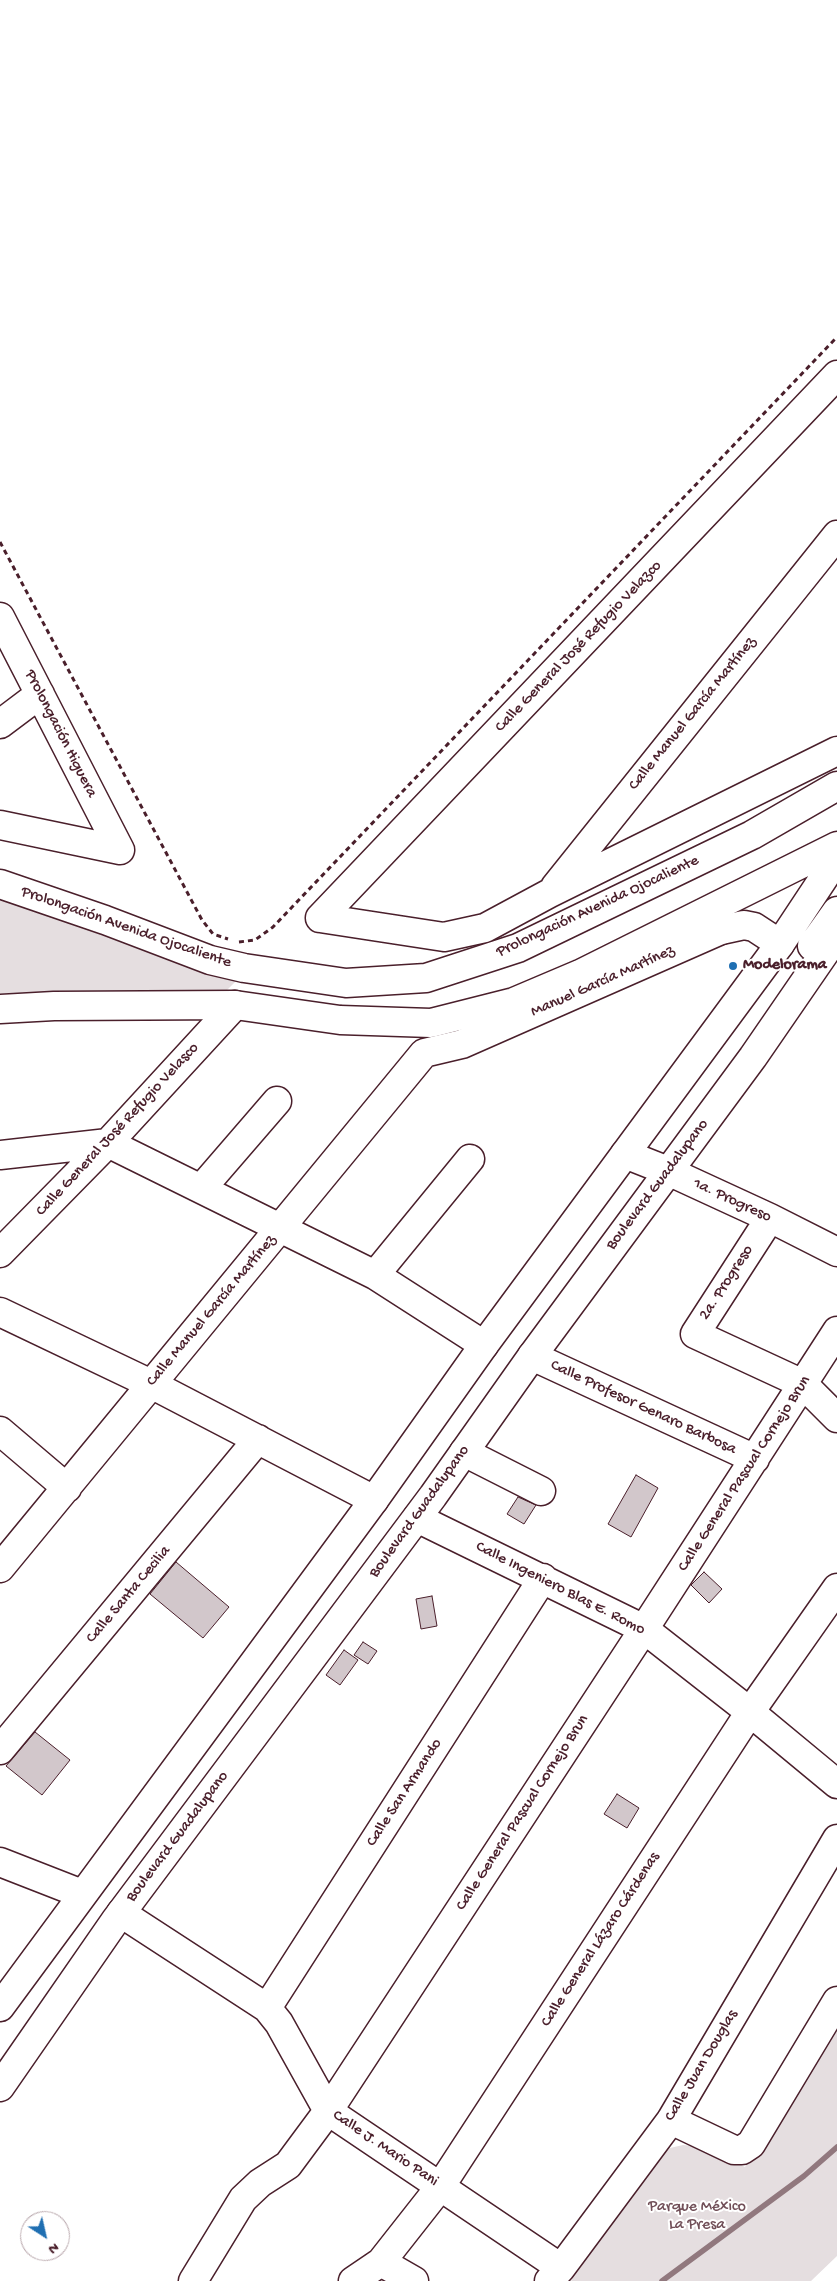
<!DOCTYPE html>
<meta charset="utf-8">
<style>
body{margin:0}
#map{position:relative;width:837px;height:2281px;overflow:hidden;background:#fff;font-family:"Gochi Hand",sans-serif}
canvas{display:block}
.north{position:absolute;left:20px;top:2211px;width:50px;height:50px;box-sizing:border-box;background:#fff;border:1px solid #b7a5aa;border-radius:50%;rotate:145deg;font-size:14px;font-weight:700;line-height:20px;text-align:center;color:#4a1f2b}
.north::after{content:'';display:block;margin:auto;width:18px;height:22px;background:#1f6fb2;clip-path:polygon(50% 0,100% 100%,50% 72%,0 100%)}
</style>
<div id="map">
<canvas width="837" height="2281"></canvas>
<div class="north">N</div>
</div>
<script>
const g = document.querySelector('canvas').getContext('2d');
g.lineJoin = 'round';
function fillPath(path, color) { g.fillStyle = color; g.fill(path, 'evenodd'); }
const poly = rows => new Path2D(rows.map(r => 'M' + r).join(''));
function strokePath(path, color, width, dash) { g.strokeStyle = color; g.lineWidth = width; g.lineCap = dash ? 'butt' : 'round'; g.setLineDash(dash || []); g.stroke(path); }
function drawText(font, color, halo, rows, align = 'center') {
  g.font = font + ' "Gochi Hand",sans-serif'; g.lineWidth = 4; g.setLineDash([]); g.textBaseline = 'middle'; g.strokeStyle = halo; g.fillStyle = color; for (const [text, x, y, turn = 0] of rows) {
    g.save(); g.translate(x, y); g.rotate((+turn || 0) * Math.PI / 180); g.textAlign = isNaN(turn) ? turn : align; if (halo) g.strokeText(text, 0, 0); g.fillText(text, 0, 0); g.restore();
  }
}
fillPath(poly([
 [0,898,33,911,237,980,224,993,0,998],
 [837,2017,837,2256,811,2281,571,2281,657,2160,670,2148,683,2145,703,2147,745,2167]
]), '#e5dee0');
strokePath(poly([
 [662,2281,804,2176,837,2147]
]), '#91787e', 5.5);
const building = poly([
 [636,1475,658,1488,631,1537,608,1524,636,1475],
 [518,1497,536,1505,524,1524,507,1514,518,1497],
 [176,1562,229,1607,203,1638,150,1594,176,1562],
 [704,1572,722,1589,709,1603,691,1585,704,1572],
 [432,1596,437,1626,421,1629,416,1599,432,1596],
 [363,1642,377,1651,368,1664,354,1655,363,1642],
 [344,1650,358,1660,340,1685,326,1675,344,1650],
 [35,1732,70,1760,42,1795,6,1766,35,1732],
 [617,1794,639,1808,627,1828,604,1814,617,1794]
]);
fillPath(building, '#d2c7cb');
strokePath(building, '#4a1f2b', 1);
const minor = poly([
 [0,617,120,850],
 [0,724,40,694],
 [0,825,120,850],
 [555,887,837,535],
 [320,918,837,375],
 [320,918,444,937,485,928,550,893,837,751],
 [625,1154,668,1171,770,1218,837,1252],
 [0,1155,108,1143,375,1275,484,1345],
 [201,1189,277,1101],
 [770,1218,695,1334,803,1384,837,1418],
 [0,1253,108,1143,235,1005],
 [375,1275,470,1159],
 [0,1312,151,1384,374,1500],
 [532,1356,755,1459],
 [0,1431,67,1488],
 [464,1452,541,1491],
 [417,1518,644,1629,750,1712,837,1784],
 [0,1568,424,1053,462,1044,721,930,744,925,754,927,780,944],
 [0,1750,258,1439],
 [0,1862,82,1894],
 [121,1913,267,2008,279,2023,328,2111,561,2268],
 [267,2008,543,1578],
 [671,2120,734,2150,742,2150,751,2144,837,2001],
 [381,2262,414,2281],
 [193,2281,243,2199,260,2183,288,2165,328,2111,644,1629,837,1331],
 [353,2281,381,2262,440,2187,750,1712,837,1588],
 [549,2281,561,2268,671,2120,837,1839]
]);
const major = poly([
 [0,884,105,920,210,960,244,968,346,983,426,978,518,948,752,835,837,786],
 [676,928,721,930],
 [812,946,837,911],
 [0,1009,54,1006,235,1005,340,1020,431,1023,514,1002,580,974,837,846],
 [0,2007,374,1500,484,1345,780,944,837,858],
 [0,2087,115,1921,433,1496,532,1356,753,1057,837,935]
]);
strokePath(minor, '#4a1f2b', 31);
strokePath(major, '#4a1f2b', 31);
strokePath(poly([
 [0,542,202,920,213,934,228,939],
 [239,942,255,940,273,927,837,337]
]), '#4a1f2b', 3, [5, 4]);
strokePath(minor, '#fff', 28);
strokePath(major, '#fff', 28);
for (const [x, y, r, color] of [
 [733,966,5,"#1f6fb2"]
]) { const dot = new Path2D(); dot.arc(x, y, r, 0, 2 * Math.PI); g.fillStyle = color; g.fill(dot); strokePath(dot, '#fff', 2); }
drawText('16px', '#4a1f2b', '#fff', [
 ["Calle General José Refugio Velazco",579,647,-46],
 ["Calle Manuel García Martínez",693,714,-51],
 ["Prolongación Higuera",60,734,63],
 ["Prolongación Avenida Ojocaliente",598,907,-25],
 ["Prolongación Avenida Ojocaliente",126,928,19],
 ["Manuel García Martínez",603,982,-24],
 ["Calle General José Refugio Velasco",118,1130,-47],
 ["Boulevard Guadalupano",658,1185,-53],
 ["1a. Progreso",732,1201,25],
 ["2a. Progreso",727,1283,-57],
 ["Calle Manuel García Martínez",212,1311,-50],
 ["Calle Profesor Genaro Barbosa",643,1408,25],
 ["Calle General Pascual Cornejo Brun",745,1474,-57],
 ["Boulevard Guadalupano",420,1512,-54],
 ["Calle Ingeniero Blas E. Romo",560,1589,27],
 ["Calle Santa Cecilia",129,1595,-50],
 ["Calle San Armando",405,1793,-57],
 ["Calle General Pascual Cornejo Brun",523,1813,-57],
 ["Boulevard Guadalupano",178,1837,-53],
 ["Calle General Lázaro Cárdenas",601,1940,-57],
 ["Calle Juan Douglas",702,2066,-59],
 ["Calle J. Mario Pani",385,2149,34]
]);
drawText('bold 16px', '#4a1f2b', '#fff', [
 ["Modelorama",743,966]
], 'left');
drawText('16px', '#714f58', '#fff', [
 ["Parque México",697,2208],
 ["La Presa",697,2226]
]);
</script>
